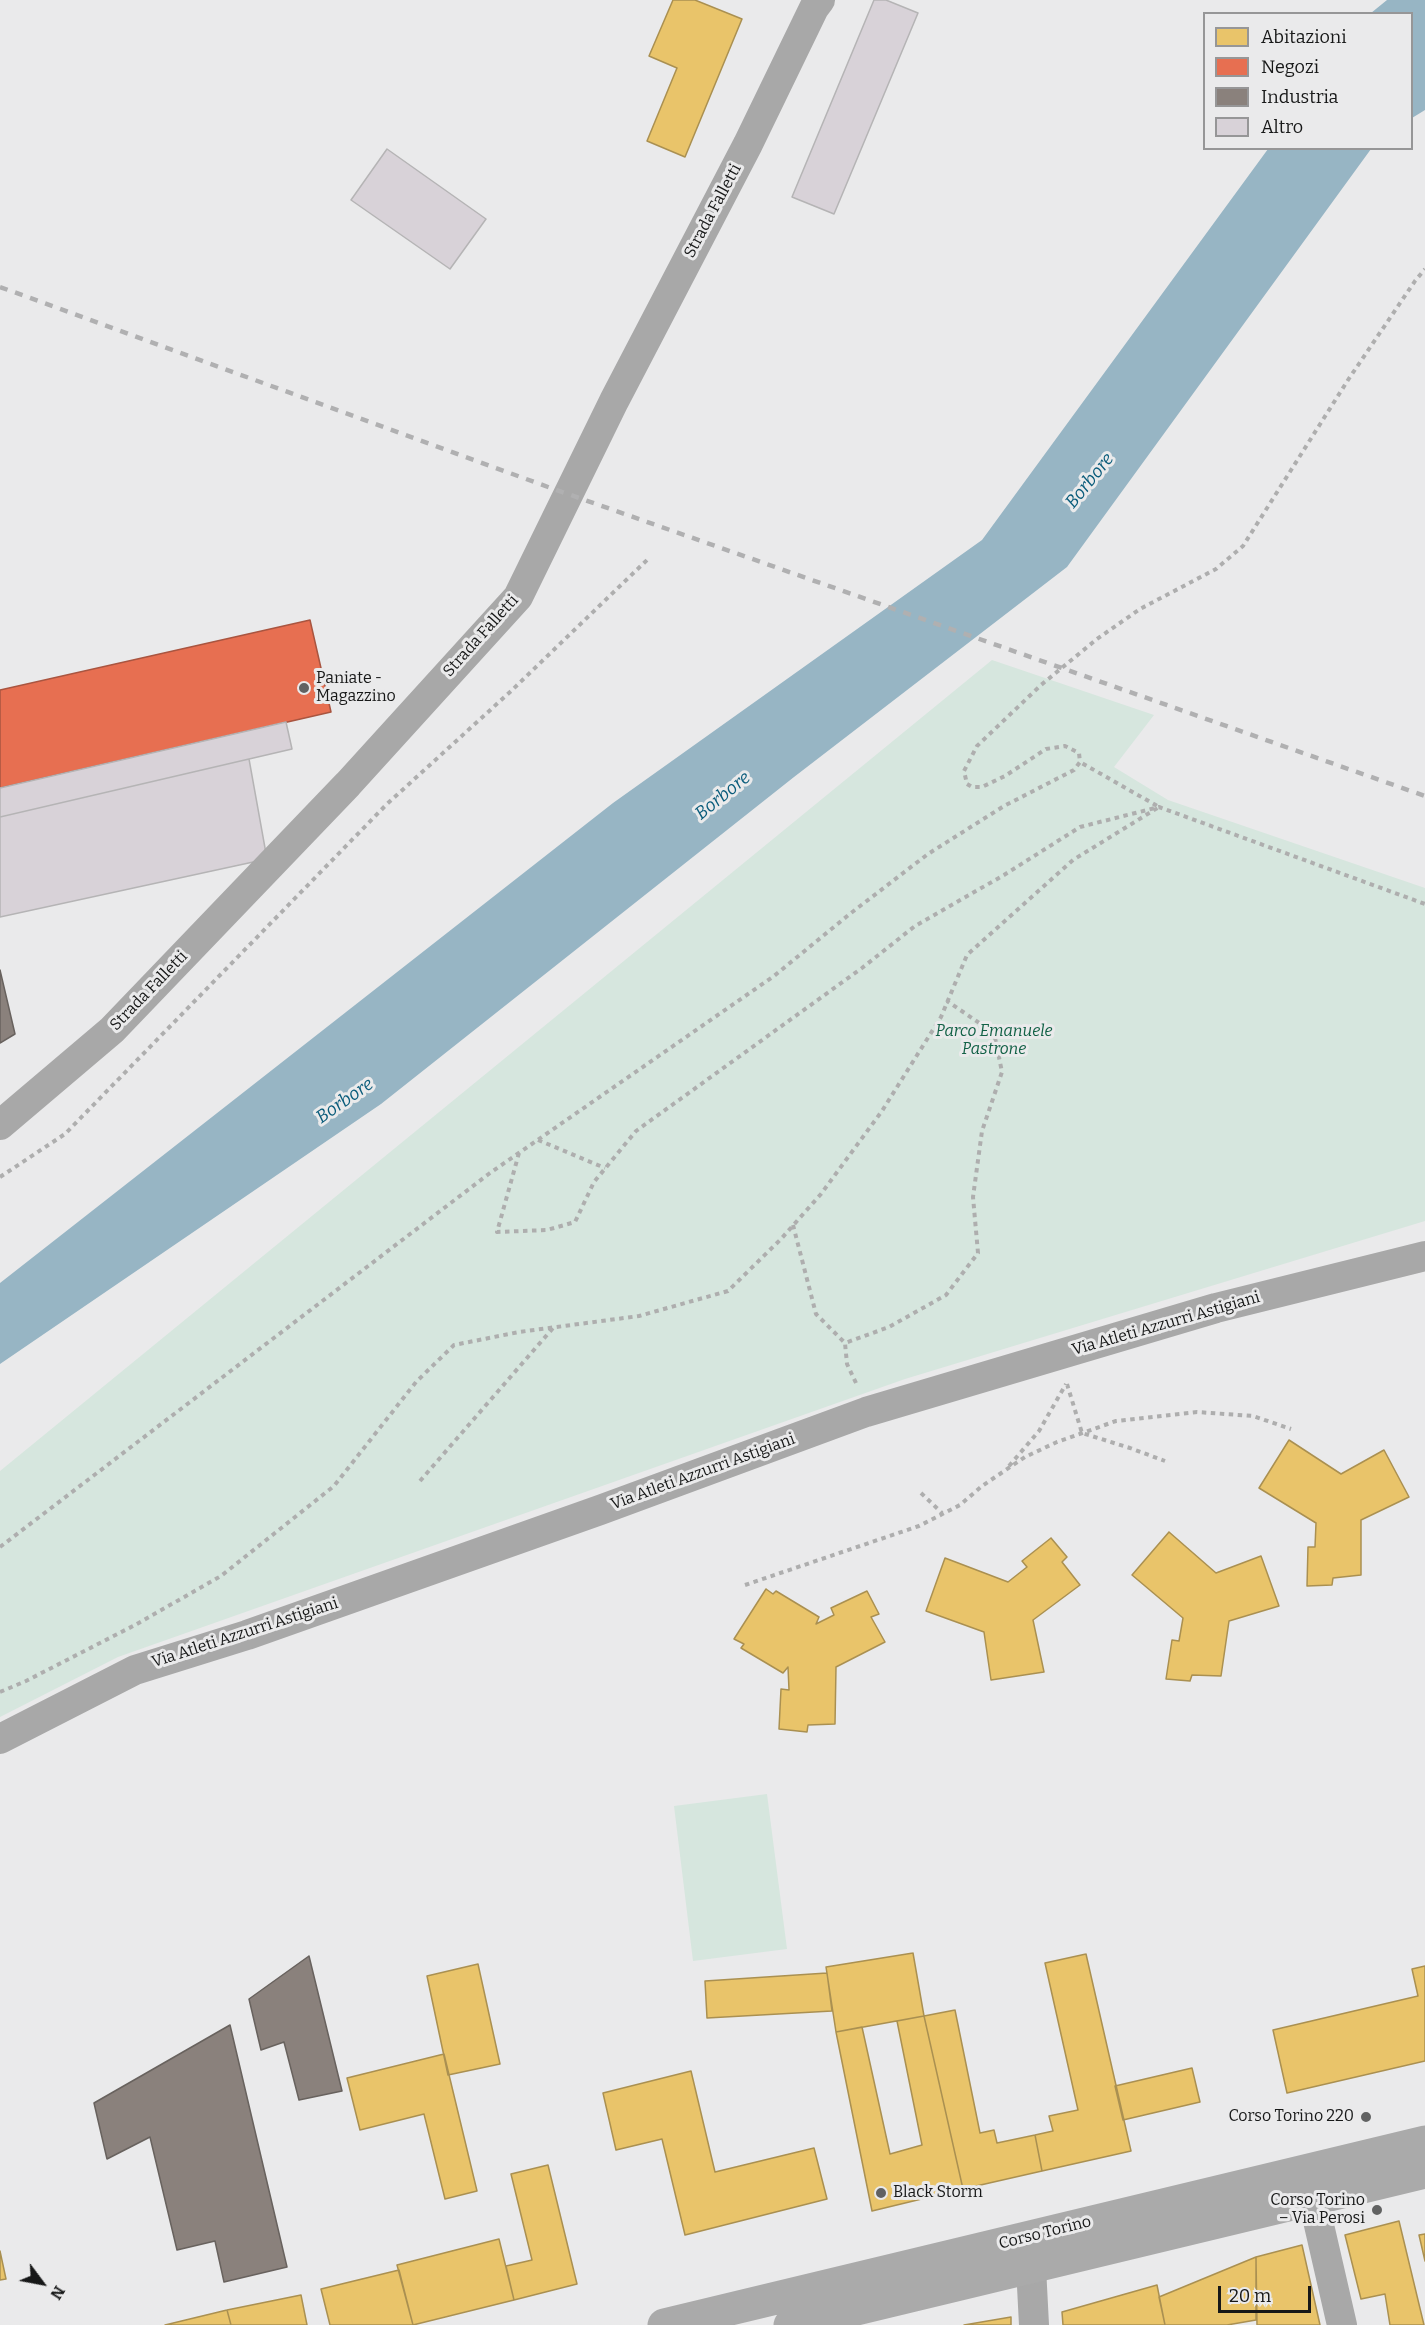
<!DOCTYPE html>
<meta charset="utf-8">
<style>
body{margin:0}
#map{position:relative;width:1425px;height:2325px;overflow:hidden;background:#eaeaeb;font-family:Bitter,serif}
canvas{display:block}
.legend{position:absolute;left:1203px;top:12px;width:210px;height:138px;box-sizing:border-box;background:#eaeaeb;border:2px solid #969697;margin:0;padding:8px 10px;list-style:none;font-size:18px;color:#171818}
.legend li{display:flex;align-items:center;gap:12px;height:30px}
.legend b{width:30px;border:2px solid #969697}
.north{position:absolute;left:12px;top:2253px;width:60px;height:60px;-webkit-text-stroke:4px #eaeaeb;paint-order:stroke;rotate:122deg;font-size:16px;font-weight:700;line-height:24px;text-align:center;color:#171818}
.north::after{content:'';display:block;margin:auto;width:21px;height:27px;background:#171818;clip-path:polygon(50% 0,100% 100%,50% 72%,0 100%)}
.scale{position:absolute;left:1218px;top:2286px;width:93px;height:27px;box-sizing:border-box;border:3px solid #171818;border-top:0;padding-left:8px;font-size:18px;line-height:21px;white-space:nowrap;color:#171818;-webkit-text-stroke:4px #eaeaeb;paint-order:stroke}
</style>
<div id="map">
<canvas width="1425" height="2325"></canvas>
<ul class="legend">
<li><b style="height:16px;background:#e9c46a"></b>Abitazioni</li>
<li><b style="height:16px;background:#e76f51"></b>Negozi</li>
<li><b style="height:16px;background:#8a817c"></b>Industria</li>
<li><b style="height:16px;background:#d8d2d8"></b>Altro</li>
</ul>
<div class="north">N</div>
<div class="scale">20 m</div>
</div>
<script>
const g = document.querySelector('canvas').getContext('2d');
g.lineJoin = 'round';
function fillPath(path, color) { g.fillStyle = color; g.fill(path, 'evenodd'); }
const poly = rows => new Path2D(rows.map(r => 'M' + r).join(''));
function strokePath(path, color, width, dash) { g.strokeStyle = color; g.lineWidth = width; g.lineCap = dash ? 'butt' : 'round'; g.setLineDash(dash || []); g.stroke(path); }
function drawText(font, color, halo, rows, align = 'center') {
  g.font = font + ' Bitter,serif'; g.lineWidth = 6; g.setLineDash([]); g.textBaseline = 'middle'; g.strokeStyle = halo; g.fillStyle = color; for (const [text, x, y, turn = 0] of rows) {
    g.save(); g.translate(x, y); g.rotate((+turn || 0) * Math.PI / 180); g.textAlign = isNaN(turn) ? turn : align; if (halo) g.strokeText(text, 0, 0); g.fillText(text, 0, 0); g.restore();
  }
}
fillPath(poly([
 [992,660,1154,715,1114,767,1168,800,1425,888,1425,1221,905,1379,118,1657,0,1717,0,1471],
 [767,1794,787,1949,693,1961,674,1806]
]), '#d6e6de');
fillPath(poly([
 [1387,0,1425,0,1425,110,1412,118,1412,14,1371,13],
 [1268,149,1371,149,1067,567,794,777,381,1104,0,1364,0,1283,613,803,982,540]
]), '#97b5c4');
const homes = poly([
 [673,0,695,0,742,19,685,157,647,141,677,68,649,56,673,0],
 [1289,1440,1341,1474,1384,1450,1409,1497,1361,1520,1361,1575,1333,1578,1332,1585,1307,1586,1308,1547,1315,1547,1316,1523,1259,1488,1289,1440],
 [1169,1532,1216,1573,1261,1556,1279,1606,1229,1621,1221,1676,1192,1675,1190,1681,1166,1679,1172,1640,1179,1641,1183,1618,1132,1575,1169,1532],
 [1051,1538,1067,1557,1062,1562,1080,1585,1033,1620,1044,1672,991,1680,984,1632,926,1611,945,1558,1008,1582,1027,1567,1022,1561,1051,1538],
 [766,1589,773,1594,776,1591,819,1617,816,1624,834,1615,831,1608,867,1591,879,1614,871,1617,885,1642,836,1667,835,1724,808,1725,807,1732,779,1729,781,1689,789,1690,788,1667,783,1673,741,1648,744,1644,734,1639,766,1589],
 [913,1953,924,2016,836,2032,826,1967,913,1953],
 [1086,1954,1131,2151,1042,2171,1035,2135,1053,2131,1049,2116,1078,2110,1045,1963,1086,1954],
 [478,1964,500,2064,448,2075,427,1976,478,1964],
 [1425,1966,1425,2061,1287,2093,1273,2030,1418,1996,1412,1969,1425,1966],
 [827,1973,832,2011,707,2018,705,1981,827,1973],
 [955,2010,980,2133,994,2130,997,2143,1035,2135,1042,2171,963,2189,924,2016,955,2010],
 [924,2016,963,2189,872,2211,836,2032,862,2027,890,2154,922,2145,897,2021,924,2016],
 [444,2054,477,2191,445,2199,424,2114,360,2130,347,2078,444,2054],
 [1192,2068,1200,2102,1123,2120,1115,2086,1192,2068],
 [691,2071,715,2172,814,2148,827,2199,685,2235,662,2139,616,2150,603,2093,691,2071],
 [548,2165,577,2284,514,2300,506,2266,532,2260,511,2174,548,2165],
 [1399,2221,1424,2325,1390,2325,1385,2294,1361,2299,1345,2235,1399,2221],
 [1425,2234,1425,2261,1419,2235,1425,2234],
 [499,2239,514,2300,413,2325,397,2265,499,2239],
 [1302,2245,1320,2325,1257,2325,1256,2257,1302,2245],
 [0,2251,6,2279,0,2280,0,2251],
 [1256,2257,1256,2320,1227,2325,1165,2325,1159,2297,1256,2257],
 [399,2270,413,2325,330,2325,321,2289,399,2270],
 [1157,2285,1165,2325,1063,2325,1062,2312,1157,2285],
 [301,2295,307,2325,231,2325,227,2310,301,2295],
 [227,2310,231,2325,165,2325,227,2310],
 [1011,2317,1011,2325,964,2325,1011,2317]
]);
fillPath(homes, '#e9c46a');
strokePath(homes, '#aa9051', 1.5);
const shops = poly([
 [310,620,331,712,0,788,0,690,310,620]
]);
fillPath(shops, '#e76f51');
strokePath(shops, '#a95540', 1.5);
const industry = poly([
 [0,970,15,1034,0,1043,0,970],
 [309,1956,342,2091,299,2100,284,2042,261,2050,249,1999,309,1956],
 [230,2025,287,2267,224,2282,215,2241,177,2250,150,2137,107,2159,94,2103,230,2025]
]);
fillPath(industry, '#8a817c');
strokePath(industry, '#68625e', 1.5);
const building = poly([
 [874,0,886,0,918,13,834,214,792,197,874,0],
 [387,149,486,219,450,269,351,200,387,149],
 [286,722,292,749,0,817,0,788,286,722],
 [249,759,267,859,0,917,0,817,249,759]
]);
fillPath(building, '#d8d2d8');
strokePath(building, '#b5b4b5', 1.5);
strokePath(poly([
 [538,1140,605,1168],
 [519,1153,497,1232,547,1230,575,1222,594,1182,636,1131,862,968,915,926,1004,875,1080,827,1159,807,1425,904],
 [0,1177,65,1134,387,804,510,692,647,560],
 [793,1225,816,1314,845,1343],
 [856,1383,847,1364,845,1343,889,1327,946,1295,978,1253,973,1197,982,1131,1002,1072,994,1033,947,1001],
 [1067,1384,1082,1433,1130,1448,1165,1461],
 [1009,1466,1039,1431,1066,1384],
 [420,1481,553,1328],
 [921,1493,942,1513],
 [0,1547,490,1173,774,976,851,913,928,854,1004,806,1074,770,1080,762,1079,753,1065,746,1046,749,1005,776,982,787,972,787,967,784,964,771,977,746,1041,685,1097,639,1140,609,1216,569,1243,546,1348,380,1415,281,1425,269],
 [745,1585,919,1526,960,1505,982,1486,1025,1457,1057,1442,1116,1421,1197,1412,1253,1416,1291,1429],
 [0,1692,26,1681,135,1625,221,1576,334,1486,416,1382,454,1345,519,1332,639,1316,728,1291,781,1239,821,1194,882,1111,941,1017,967,955,1073,860,1159,807,1080,762]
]), '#aeaeae', 4, [4.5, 4.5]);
strokePath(poly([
 [0,1125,112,1030,348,784,518,597,614,401,748,144,814,8,820,0],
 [0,1739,135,1670,247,1635,600,1510,866,1412,1216,1308,1425,1256],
 [1313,2199,1342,2325],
 [1031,2267,1034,2325]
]), '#a8a8a8', 30);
strokePath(poly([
 [664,2325,1425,2142],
 [790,2325,1425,2172]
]), '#aaa', 33);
strokePath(poly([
 [0,287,548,487,1425,796]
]), '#b0b0b1', 4.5, [8, 8]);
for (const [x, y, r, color] of [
 [304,688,6,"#616262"],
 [1366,2117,6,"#616262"],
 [881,2193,6,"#616262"],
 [1377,2210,6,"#616262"]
]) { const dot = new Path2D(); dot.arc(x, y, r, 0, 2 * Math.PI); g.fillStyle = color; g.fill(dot); strokePath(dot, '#eaeaeb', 2); }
drawText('16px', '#171818', '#eaeaeb', [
 ["Strada Falletti",713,211,-62],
 ["Strada Falletti",481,636,-48],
 ["Strada Falletti",149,991,-46],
 ["Via Atleti Azzurri Astigiani",1166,1324,-16],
 ["Via Atleti Azzurri Astigiani",703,1472,-20],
 ["Via Atleti Azzurri Astigiani",245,1633,-18],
 ["Corso Torino",1045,2233,-14]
]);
drawText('16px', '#171818', '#eaeaeb', [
 ["Paniate -",316,679],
 ["Magazzino",316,697],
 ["Corso Torino 220",1354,2117,"right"],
 ["Black Storm",893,2193],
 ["Corso Torino",1365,2201,"right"],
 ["– Via Perosi",1365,2219,"right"]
], 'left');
drawText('italic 16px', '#126146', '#eaeaeb', [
 ["Parco Emanuele",994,1032],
 ["Pastrone",994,1050]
]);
drawText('italic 18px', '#0a5c7b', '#eaeaeb', [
 ["Borbore",1090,481,-51],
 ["Borbore",723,796,-39],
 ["Borbore",345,1101,-35]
]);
</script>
